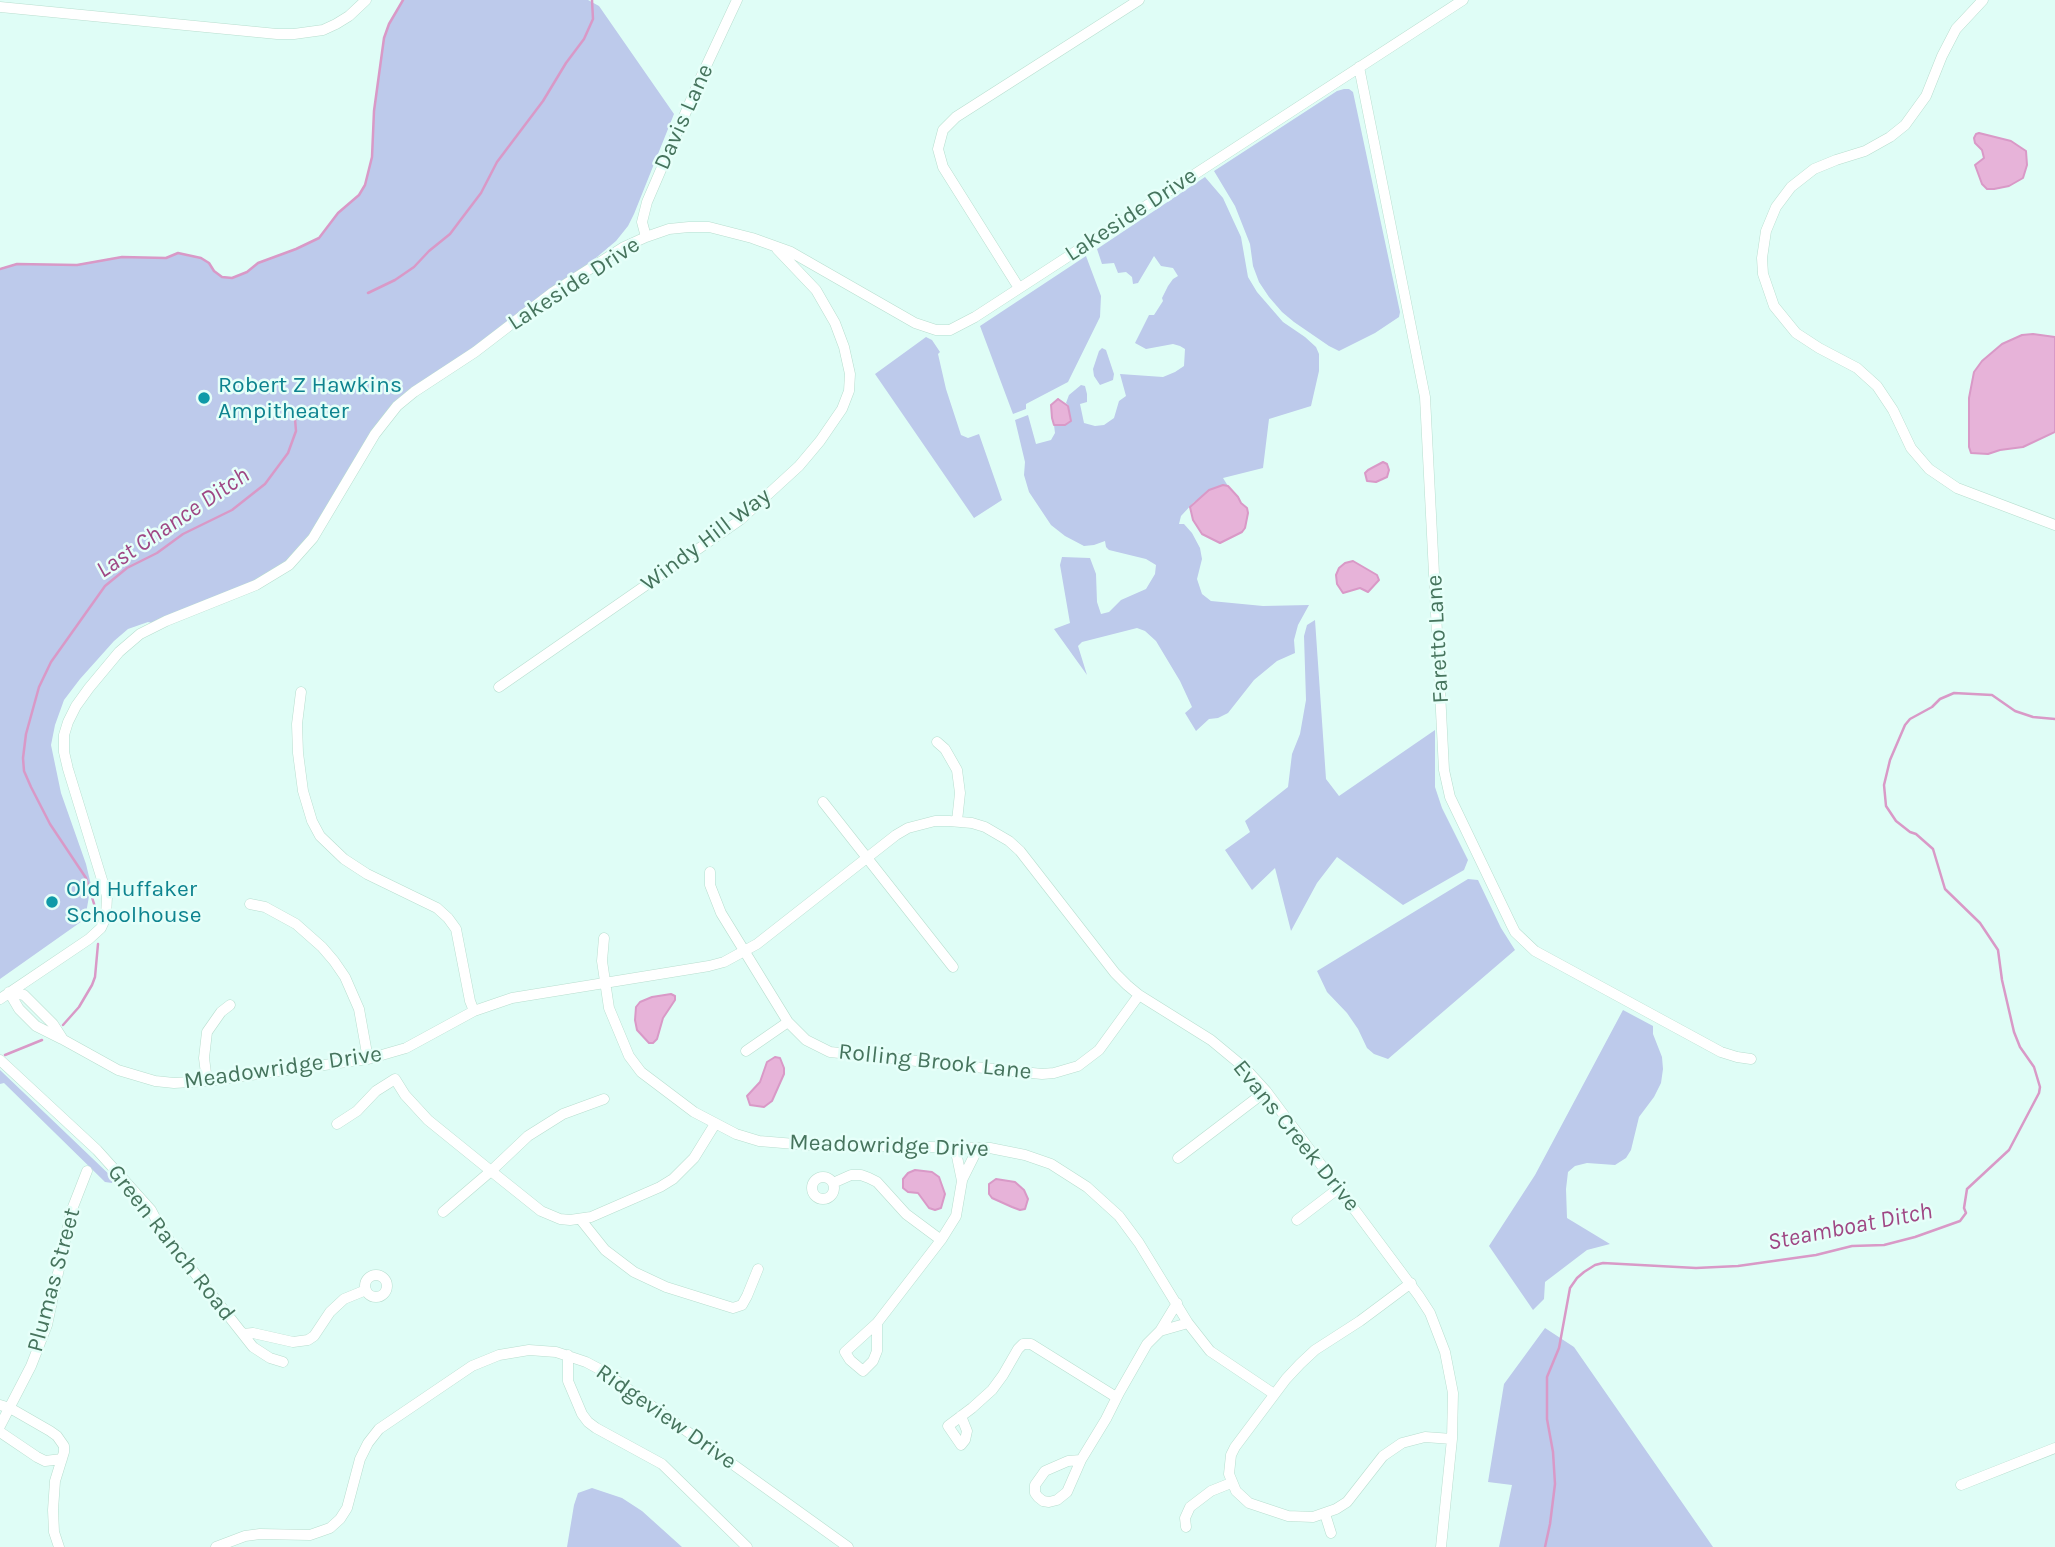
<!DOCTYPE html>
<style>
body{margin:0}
canvas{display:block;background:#dffdf6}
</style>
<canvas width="2055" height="1547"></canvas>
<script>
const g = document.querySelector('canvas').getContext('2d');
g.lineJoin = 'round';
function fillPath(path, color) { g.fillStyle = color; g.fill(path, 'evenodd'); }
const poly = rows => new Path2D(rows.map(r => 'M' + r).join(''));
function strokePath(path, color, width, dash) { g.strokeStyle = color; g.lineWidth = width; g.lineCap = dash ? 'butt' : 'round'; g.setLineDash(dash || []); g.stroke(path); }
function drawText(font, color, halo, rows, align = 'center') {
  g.font = font + ' Karla,sans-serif'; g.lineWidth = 5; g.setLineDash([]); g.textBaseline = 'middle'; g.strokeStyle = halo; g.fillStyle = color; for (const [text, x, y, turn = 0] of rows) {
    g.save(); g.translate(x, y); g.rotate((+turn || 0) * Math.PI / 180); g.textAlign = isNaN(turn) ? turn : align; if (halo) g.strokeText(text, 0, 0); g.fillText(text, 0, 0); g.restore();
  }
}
fillPath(poly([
 [403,0,588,0,599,6,674,114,634,214,628,226,616,241,578,273,390,408,320,526,283,568,156,624,148,622,128,629,114,641,80,679,64,700,55,725,51,745,61,793,86,864,91,885,85,919,0,979,0,269,17,264,77,265,122,257,166,257,178,253,201,258,209,263,214,271,222,277,232,278,247,272,258,263,296,249,319,238,338,213,359,195,365,185,372,157,374,111,384,38,389,24],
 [1344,89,1349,89,1353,92,1400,312,1399,317,1375,333,1339,351,1329,346,1294,322,1282,312,1269,297,1259,282,1253,266,1250,244,1235,206,1214,171,1337,91],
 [1205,177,1223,198,1234,222,1241,237,1248,277,1257,292,1283,322,1305,337,1316,347,1319,354,1319,371,1311,406,1269,419,1263,468,1223,478,1228,486,1223,485,1194,502,1181,516,1179,524,1184,524,1192,533,1200,548,1202,559,1197,579,1202,594,1211,601,1263,606,1309,605,1298,625,1294,640,1295,653,1277,661,1254,680,1228,713,1218,718,1209,719,1196,731,1185,713,1192,707,1180,681,1156,641,1145,631,1137,628,1082,642,1078,646,1087,675,1054,629,1070,623,1060,565,1062,557,1090,558,1096,574,1097,602,1101,614,1109,612,1121,600,1146,589,1155,574,1156,565,1146,559,1109,550,1106,547,1105,541,1094,545,1084,546,1065,536,1051,525,1029,492,1024,475,1025,462,1015,420,1028,415,1036,444,1051,440,1055,433,1054,425,1065,425,1069,406,1066,403,1069,395,1081,385,1085,386,1087,394,1087,402,1080,404,1084,423,1095,426,1104,425,1114,418,1119,401,1126,396,1120,374,1163,377,1175,372,1184,366,1185,349,1180,346,1173,344,1146,349,1135,343,1149,315,1154,315,1163,301,1162,298,1168,286,1173,279,1178,276,1173,268,1161,266,1154,256,1138,283,1133,284,1132,277,1126,272,1118,273,1114,263,1102,264,1097,249],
 [1086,256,1101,296,1100,317,1068,382,1026,404,1026,409,1013,414,980,326],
 [926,337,932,340,940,352,938,354,946,389,961,435,968,438,979,434,1002,500,974,518,875,374],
 [1102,348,1106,350,1114,374,1113,380,1100,385,1094,376,1093,369,1099,351],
 [1315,620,1326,779,1339,796,1435,730,1435,787,1442,808,1468,860,1464,870,1403,905,1337,857,1317,883,1291,931,1275,868,1252,890,1225,850,1250,832,1245,821,1288,787,1292,754,1300,734,1306,700,1304,636,1307,625],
 [1468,879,1478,880,1501,928,1515,950,1388,1059,1374,1054,1367,1048,1358,1029,1347,1013,1327,992,1317,971],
 [1623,1010,1653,1026,1653,1034,1662,1057,1663,1069,1661,1083,1654,1097,1639,1117,1631,1150,1626,1158,1615,1165,1587,1163,1575,1166,1568,1172,1566,1189,1567,1218,1610,1244,1587,1250,1545,1282,1544,1299,1533,1310,1489,1246,1535,1175],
 [0,1070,114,1179,112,1183,105,1182,4,1083,0,1084],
 [1545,1328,1574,1347,1713,1547,1499,1547,1512,1485,1488,1482,1504,1384],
 [592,1488,622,1498,642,1511,682,1547,567,1547,574,1505,578,1493]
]), '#bdcaeb');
const water = poly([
 [1979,133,2011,141,2026,151,2027,165,2023,178,2009,186,1994,189,1987,189,1982,184,1975,165,1984,158,1982,150,1975,143,1974,138,1976,134,1979,133],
 [2033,334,2055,337,2055,432,2023,447,2000,450,1988,454,1971,453,1969,447,1969,398,1974,372,1982,361,2002,344,2022,335,2033,334],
 [1058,399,1068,406,1071,421,1065,425,1054,425,1052,418,1051,405,1058,399],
 [1383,462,1387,464,1389,470,1387,477,1376,482,1367,481,1365,473,1368,470,1383,462],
 [1223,485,1228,486,1238,497,1241,503,1247,508,1248,513,1245,528,1242,532,1220,543,1202,534,1193,520,1190,507,1209,490,1223,485],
 [1353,561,1377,575,1379,580,1368,592,1360,588,1343,593,1337,584,1336,575,1339,568,1345,563,1353,561],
 [671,994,675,996,675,1000,663,1018,657,1039,653,1043,649,1043,637,1030,635,1020,636,1007,640,1002,652,997,671,994],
 [775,1057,780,1058,784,1068,784,1074,772,1101,764,1107,750,1105,747,1096,760,1082,767,1062,775,1057],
 [915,1170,932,1172,939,1177,945,1194,941,1208,935,1210,929,1208,918,1193,908,1192,903,1188,903,1179,908,1173,915,1170],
 [996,1179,1015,1182,1024,1190,1028,1199,1025,1209,1020,1210,1012,1207,992,1198,989,1194,989,1184,996,1179]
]);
fillPath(water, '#e7b3d9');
strokePath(water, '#d999c7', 2);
strokePath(poly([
 [0,269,17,264,77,265,122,257,166,258,178,253,201,258,209,263,214,271,222,277,232,278,247,272,258,263,296,249,319,238,338,213,359,195,365,185,372,157,374,111,384,38,389,24,403,0],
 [368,293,395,280,414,267,429,251,450,234,459,222,481,193,497,162,543,101,566,63,584,39,593,19,592,0],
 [96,921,95,907,86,878,50,824,31,787,24,771,23,758,26,734,39,687,51,662,105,586,127,568,157,553,183,534,232,510,265,484,288,453,296,431,295,419],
 [63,1025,79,1007,92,985,95,977,98,944],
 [5,1055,42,1040],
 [1545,1547,1550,1524,1555,1484,1553,1452,1547,1419,1547,1377,1559,1348,1570,1288,1577,1278,1584,1272,1595,1265,1603,1263,1696,1268,1738,1266,1816,1255,1852,1246,1884,1245,1915,1237,1960,1221,1966,1213,1964,1208,1967,1189,2009,1150,2039,1093,2040,1087,2034,1067,2020,1047,2014,1032,2002,980,1998,950,1980,923,1945,889,1933,849,1916,834,1910,832,1896,821,1886,806,1884,785,1890,760,1905,725,1910,719,1932,707,1940,699,1954,693,1992,695,2015,711,2033,717,2055,719]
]), '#d999c7', 2.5);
const minor = poly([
 [1983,0,1956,29,1942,56,1926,96,1905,125,1890,137,1865,151,1836,160,1814,169,1791,187,1776,207,1766,231,1762,258,1763,274,1774,306,1796,333,1819,348,1857,368,1877,386,1893,410,1911,448,1929,469,1957,488,2055,525],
 [0,7,277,34,294,34,323,30,336,24,349,16,366,0],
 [1359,67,1425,397,1444,770,1450,797,1511,924,1515,932,1535,951,1721,1052,1737,1057,1751,1059],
 [646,237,642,222,647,202,701,77,737,0],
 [1019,288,943,167,938,149,943,130,956,117,1139,0],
 [499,687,740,520,799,466,820,441,842,409,849,391,850,374,844,347,835,323,816,290,777,249],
 [301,692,297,724,298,753,303,791,312,821,320,836,344,859,367,874,437,908,448,918,456,929,470,1001,474,1011],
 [937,742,945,749,957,770,960,793,957,821],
 [823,802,953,967],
 [710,872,710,885,721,913,788,1022,806,1040,830,1052,1042,1074,1054,1073,1078,1066,1099,1050,1139,995],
 [250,904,265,907,296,924,322,947,334,961,345,977,359,1009,368,1059],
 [604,938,602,961,609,1008,629,1056,641,1072,694,1112,736,1134,759,1141,807,1145,990,1148,1025,1155,1051,1164,1087,1187,1119,1216,1139,1243,1188,1323,1210,1351,1274,1394],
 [9,992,19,1009,36,1026,62,1039,118,1070,155,1081,174,1083,207,1081,368,1059,406,1048,474,1011,512,998,709,966,724,962,757,944,896,835,908,828,935,821,949,821,972,823,985,827,1009,841,1020,851,1115,973,1127,985,1139,995,1211,1040,1246,1069,1266,1091,1419,1296,1430,1313,1445,1352,1453,1393,1452,1439,1441,1547],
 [9,992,24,995,53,1024,62,1038],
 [0,999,89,939,101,928,106,917,107,896,68,769,64,752,64,735,68,722,76,706,89,688,119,652,140,634,166,621,256,585,289,565,313,538,375,434,397,406,414,392,475,352,552,293,624,247,646,237,669,229,689,227,709,227,752,238,791,252,915,323,936,330,950,330,975,317,1463,0],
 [746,1051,788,1022],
 [0,1060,97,1150,151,1210,161,1229,171,1243,253,1347,270,1358,283,1362],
 [207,1081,204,1058,207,1032,221,1012,230,1005],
 [337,1124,357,1111,376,1091,395,1079,405,1095,428,1120,491,1171,541,1211,560,1219,570,1220,591,1217,660,1187,673,1179,694,1158,715,1124],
 [1178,1158,1266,1091],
 '812 1188a11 11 0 1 1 22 0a11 11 0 1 1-22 0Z',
 [962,1180,978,1148],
 [833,1183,851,1175,861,1175,869,1178,877,1182,906,1214,941,1240],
 [443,1212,491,1171,528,1136,563,1114,604,1099],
 [581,1220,605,1250,634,1272,666,1287,733,1308,742,1305,747,1296,758,1269],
 [1297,1220,1339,1188],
 '365 1286a11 11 0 1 1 22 0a11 11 0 1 1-22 0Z',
 [1411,1283,1360,1321,1315,1350,1300,1364,1286,1379,1235,1447,1231,1455,1229,1474,1236,1491,1249,1503,1288,1516,1313,1517,1336,1509,1347,1502,1383,1456,1402,1443,1425,1437,1452,1439],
 [877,1323,877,1351,873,1361,863,1371,850,1360,845,1352,877,1323,941,1240,956,1216,962,1181,955,1147],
 [1160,1331,1188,1323],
 [243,1334,253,1333,293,1342,308,1340,314,1336,330,1312,344,1299,366,1290],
 [568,1355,568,1381,582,1414,588,1422,596,1428,662,1464,747,1547],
 [0,1405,10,1408,50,1431,57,1436,64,1446,64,1452,55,1481,53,1510,54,1532,59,1547],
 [961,1416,967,1431,965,1440,961,1445,948,1426,972,1408,992,1390,1003,1375,1018,1349,1023,1344,1031,1344,1116,1397],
 [0,1426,31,1366,47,1325,71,1212,87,1171],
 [0,1432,37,1457,45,1461,62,1459],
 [1081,1460,1068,1461,1045,1471,1035,1485,1035,1493,1038,1497,1043,1501,1049,1502,1057,1500,1067,1492,1081,1460,1106,1419,1119,1393,1147,1344,1160,1331,1177,1303],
 [1961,1485,2055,1448],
 [1325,1514,1331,1533],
 [1186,1527,1185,1518,1190,1507,1211,1491,1231,1483],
 [216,1547,245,1536,260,1534,310,1535,330,1528,340,1519,347,1508,360,1459,368,1443,379,1429,472,1366,499,1355,529,1350,556,1352,586,1362,603,1371,848,1547]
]);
strokePath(minor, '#b8decf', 11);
strokePath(minor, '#fff', 10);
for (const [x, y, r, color] of [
 [204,398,7,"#0f9aa8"],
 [52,902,7,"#0f9aa8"]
]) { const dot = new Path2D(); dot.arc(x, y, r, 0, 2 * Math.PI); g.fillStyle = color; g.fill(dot); strokePath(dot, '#e6fff9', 2.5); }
drawText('23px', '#46745d', '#e6fff9', [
 ["Davis Lane",684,117,-66],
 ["Lakeside Drive",1131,215,-33],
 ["Lakeside Drive",574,284,-33],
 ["Windy Hill Way",706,540,-37],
 ["Faretto Lane",1438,639,-93],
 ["Rolling Brook Lane",935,1062,6],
 ["Meadowridge Drive",283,1068,-8],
 ["Evans Creek Drive",1296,1136,51],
 ["Meadowridge Drive",889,1146,2],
 ["Green Ranch Road",171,1243,52],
 ["Plumas Street",54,1280,-75],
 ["Ridgeview Drive",666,1417,35]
]);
drawText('23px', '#0d838f', '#e6fff9', [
 ["Robert Z Hawkins",218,385],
 ["Ampitheater",218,411],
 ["Old Huffaker",66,889],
 ["Schoolhouse",66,915]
], 'left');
drawText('italic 24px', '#9f4784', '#e6fff9', [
 ["Last Chance Ditch",173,523,-34],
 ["Steamboat Ditch",1850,1227,-11]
]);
</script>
